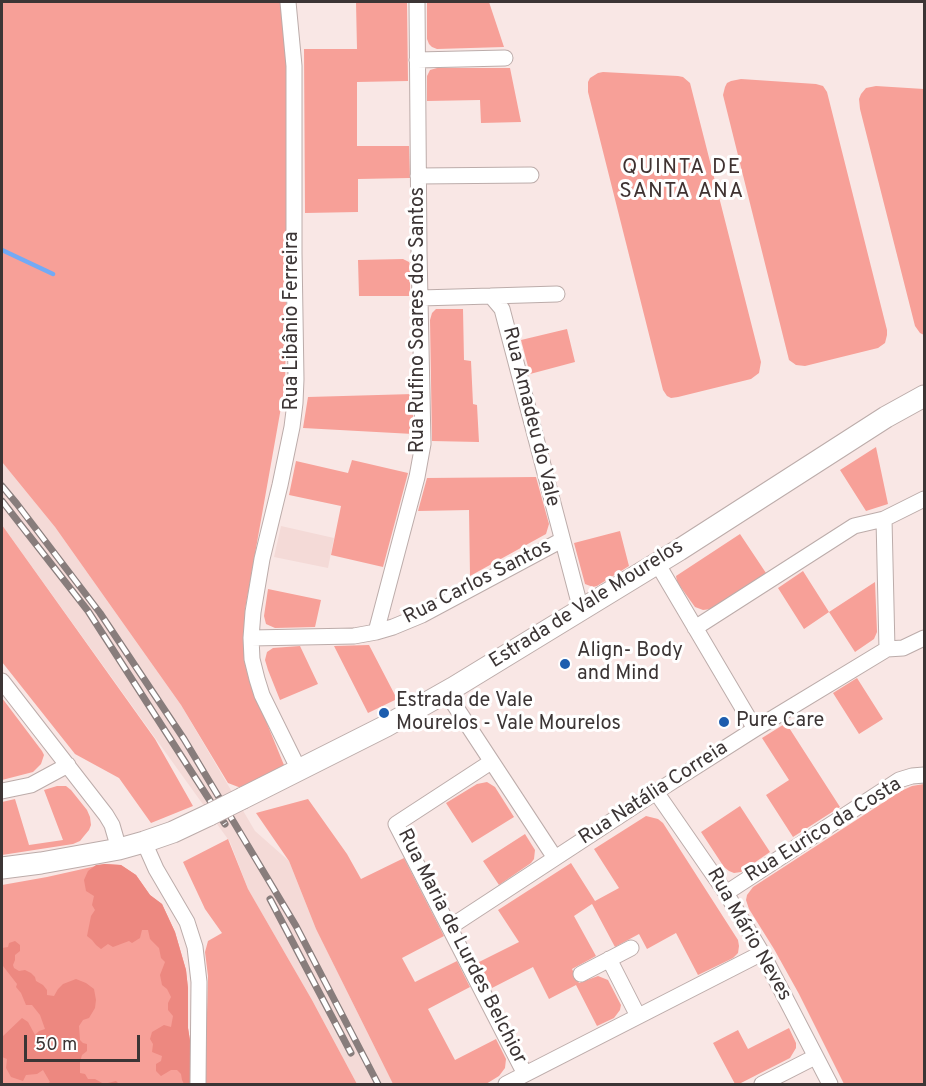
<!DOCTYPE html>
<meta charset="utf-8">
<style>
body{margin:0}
#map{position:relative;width:926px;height:1086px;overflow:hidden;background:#f9e7e5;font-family:Overpass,sans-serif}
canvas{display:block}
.frame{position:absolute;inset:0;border:3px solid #3c3535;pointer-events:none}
.scale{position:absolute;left:24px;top:1035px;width:116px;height:27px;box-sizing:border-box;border:3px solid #3c3535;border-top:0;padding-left:8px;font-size:18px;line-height:21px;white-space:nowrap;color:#3c3535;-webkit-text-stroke:4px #fff;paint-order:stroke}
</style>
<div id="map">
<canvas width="926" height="1086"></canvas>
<div class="frame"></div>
<div class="scale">50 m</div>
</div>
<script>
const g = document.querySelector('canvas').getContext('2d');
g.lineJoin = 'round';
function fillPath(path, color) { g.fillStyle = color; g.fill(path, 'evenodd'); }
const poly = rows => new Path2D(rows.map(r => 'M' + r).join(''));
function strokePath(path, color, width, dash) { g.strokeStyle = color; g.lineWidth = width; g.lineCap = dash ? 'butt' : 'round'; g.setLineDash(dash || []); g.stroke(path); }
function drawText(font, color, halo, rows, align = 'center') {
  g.font = font + ' Overpass,sans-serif'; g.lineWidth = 6; g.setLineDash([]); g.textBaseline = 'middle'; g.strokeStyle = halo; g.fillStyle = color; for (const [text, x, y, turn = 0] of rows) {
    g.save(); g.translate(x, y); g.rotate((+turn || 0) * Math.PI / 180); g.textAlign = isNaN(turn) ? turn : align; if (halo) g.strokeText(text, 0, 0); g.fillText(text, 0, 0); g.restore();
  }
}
fillPath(poly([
 [2,462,55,527,181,705,255,831,289,861,316,929,393,1084,357,1084,312,1000,248,889,230,842,2,525],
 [281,526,334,538,328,568,274,557]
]), '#f4dad7');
fillPath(poly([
 [2,2,283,2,286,16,289,148,285,385,245,610,248,677,286,770,241,788,228,783,181,705,55,527,2,462],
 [356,2,407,2,408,81,357,82,357,146,409,146,410,178,358,179,358,212,305,213,304,49,357,49],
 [427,2,489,2,504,47,437,49,432,47,429,44,427,39],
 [437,68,510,68,521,122,481,123,480,100,427,101,427,76,430,70],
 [603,72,678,76,683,77,690,83,761,362,759,373,751,379,678,397,671,398,667,396,663,390,588,92,588,82,590,78,598,73],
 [741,79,816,84,823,86,827,92,887,330,887,335,885,343,878,348,805,366,796,365,789,360,723,95,725,87,727,83,731,81],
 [876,86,924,89,924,335,920,333,915,326,860,109,859,99,861,94,866,88],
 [403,259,409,262,410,265,410,296,359,296,358,260],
 [436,309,463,309,464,360,471,361,473,404,477,405,479,442,432,441,430,320,432,313],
 [567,329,575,362,530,374,521,340],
 [413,394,413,434,303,428,308,397],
 [876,447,888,504,866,511,840,470],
 [352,460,408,473,383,567,331,555,341,506,289,495,296,461,348,473],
 [536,477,549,524,546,534,470,576,469,510,418,511,427,478],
 [2,525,155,739,193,806,151,823,119,778,75,754,2,662],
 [620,531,629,566,597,586,593,587,585,584,574,543],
 [740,534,766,573,711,609,703,610,695,607,677,582,676,576],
 [803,571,829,612,875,582,877,632,874,639,855,652,829,612,804,629,778,588],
 [268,589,321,600,315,627,275,628,266,624,264,616],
 [369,645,397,699,368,713,334,646],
 [300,646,318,684,280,700,268,670,265,660,267,652,273,648],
 [857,678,883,719,859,734,833,693],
 [2,698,42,751,44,755,41,764,33,772,2,780],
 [786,723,840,807,793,837,766,795,789,780,762,738],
 [487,782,495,787,514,817,472,843,446,803,477,784],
 [924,784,924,1084,844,1084,799,994,774,949,749,909,746,900,747,895,753,887,901,791,912,786],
 [57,786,66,786,71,790,87,810,90,817,91,825,89,830,84,836,80,841,73,844,2,855,2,802,15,799,29,845,63,840,44,790],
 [308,799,347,854,361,879,404,858,444,936,402,958,415,982,457,961,470,987,428,1009,455,1060,496,1039,506,1059,505,1068,499,1076,486,1084,393,1084,316,929,289,861,256,813],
 [740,806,770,852,741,872,734,873,729,871,724,867,701,832],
 [646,816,658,819,663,823,738,940,739,946,738,953,733,958,698,975,676,933,647,949,639,934,615,947,592,904,574,916,596,956,572,969,579,983,598,976,608,980,621,1005,620,1010,614,1018,597,1026,576,985,549,999,533,967,492,988,479,962,519,942,498,910,571,863,595,901,619,888,594,849],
 [525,834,535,850,534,859,531,863,499,885,483,861],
 [228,839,248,889,312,1000,357,1084,205,1084,208,976,205,952,208,941,222,933,205,909,183,862],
 [105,864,121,865,136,875,150,895,162,904,175,932,186,970,188,989,188,1028,192,1053,193,1084,2,1084,2,885,47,877],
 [789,1028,796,1043,796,1048,790,1058,739,1084,735,1084,713,1043,738,1030,748,1049]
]), '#f7a098');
fillPath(poly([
 [105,864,121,865,136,875,150,895,162,904,175,932,186,970,188,988,188,1028,192,1053,192,1084,184,1084,182,1080,181,1074,177,1070,171,1070,161,1076,156,1071,156,1064,161,1061,162,1056,152,1052,153,1044,150,1039,152,1032,164,1025,171,1027,173,1016,168,1010,168,1003,171,997,167,989,162,985,160,975,165,962,161,958,159,948,150,939,148,930,142,930,140,938,132,943,129,941,113,947,108,944,101,949,96,945,92,940,87,936,91,916,95,910,92,905,94,896,86,891,84,880,88,871,96,865],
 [15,941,20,945,20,951,15,955,15,960,13,965,14,968,19,971,25,970,31,973,35,977,36,981,43,985,47,990,47,995,54,996,58,989,63,984,76,979,86,983,94,989,96,1000,95,1008,89,1018,83,1020,79,1026,80,1040,83,1043,87,1044,87,1051,82,1055,80,1062,80,1073,85,1074,88,1079,95,1079,104,1084,116,1081,119,1084,47,1084,50,1082,43,1070,37,1074,26,1075,23,1081,11,1077,6,1068,7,1059,2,1057,2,1037,22,1018,28,1022,35,1035,39,1031,45,1029,40,1015,32,1005,26,1005,21,993,16,987,17,984,3,966,2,963,2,948,8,947,9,943]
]), '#ed8880');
strokePath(poly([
 [2,250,53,274]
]), '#73aaf5', 4.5);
const minor = poly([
 [288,2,294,66,294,253,296,379,295,403,292,427,280,485,262,559,253,612,251,638,252,659,257,679,262,695,299,770],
 [417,60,505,58],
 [418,176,531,175],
 [491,296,557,294],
 [420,298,491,296,502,309,581,610],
 [884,519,887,649],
 [657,563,755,729],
 [695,628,854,526,884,519,924,499],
 [376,632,417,477,423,444,419,251,417,2],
 [251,638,354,636,376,632,393,627,422,615,562,540],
 [2,681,106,815,112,825,119,849],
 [446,692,555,858],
 [491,762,396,824,525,1074],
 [2,791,31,785,68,765],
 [656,792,726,893,762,953,830,1084],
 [144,842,156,869,187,922,195,947,199,982,198,1084],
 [726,893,899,780,912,776,924,775],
 [450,927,656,792,755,729,887,649,903,648,924,638],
 [609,959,638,1016],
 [581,974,631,948],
 [506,1084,762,953],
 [762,1084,815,1057]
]);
const secondary = poly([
 [243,798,386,726,453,688,679,550,886,417,924,396],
 [2,868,41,863,119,849,144,842,173,832,209,815]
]);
strokePath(minor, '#bcacaa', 17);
strokePath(secondary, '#bcacaa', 23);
strokePath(minor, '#fff', 15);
strokePath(secondary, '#fff', 21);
const rail = poly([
 [2,486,17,504,100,613,184,739,296,926,378,1084],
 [2,501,88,611,225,824],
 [270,899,351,1053]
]);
strokePath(rail, '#887d7c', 7);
strokePath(rail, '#fff', 4.5, [14]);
const secondaryBridge = poly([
 [209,815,243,798]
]);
strokePath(secondaryBridge, '#bcacaa', 23, []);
strokePath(secondaryBridge, '#fff', 21);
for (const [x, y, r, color] of [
 [565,664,6,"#1d5dae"],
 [384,713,6,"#1d5dae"],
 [724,722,6,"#1d5dae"]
]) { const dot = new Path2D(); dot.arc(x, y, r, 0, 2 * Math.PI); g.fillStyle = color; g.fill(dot); strokePath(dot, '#fff', 2); }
drawText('20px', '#3c3535', '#fff', [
 ["Rua Rufino Soares dos Santos",419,320,-90],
 ["Rua Libânio Ferreira",293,321,-90],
 ["Rua Amadeu do Vale",530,417,76],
 ["Rua Carlos Santos",478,583,-27],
 ["Estrada de Vale Mourelos",587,605,-32],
 ["Rua Natália Correia",654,794,-33],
 ["Rua Eurico da Costa",824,831,-32],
 ["Rua Mário Neves",748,935,60],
 ["Rua Maria de Lurdes Belchior",461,947,63]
]);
drawText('20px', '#3c3535', '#fff', [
 ["Align- Body",577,652],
 ["and Mind",577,675],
 ["Estrada de Vale",396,702],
 ["Mourelos - Vale Mourelos",396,725],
 ["Pure Care",736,722]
], 'left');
g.letterSpacing = '1.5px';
drawText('21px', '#403332', '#fff', [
 ["QUINTA DE",682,169],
 ["SANTA ANA",682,193]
]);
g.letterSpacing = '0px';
</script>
